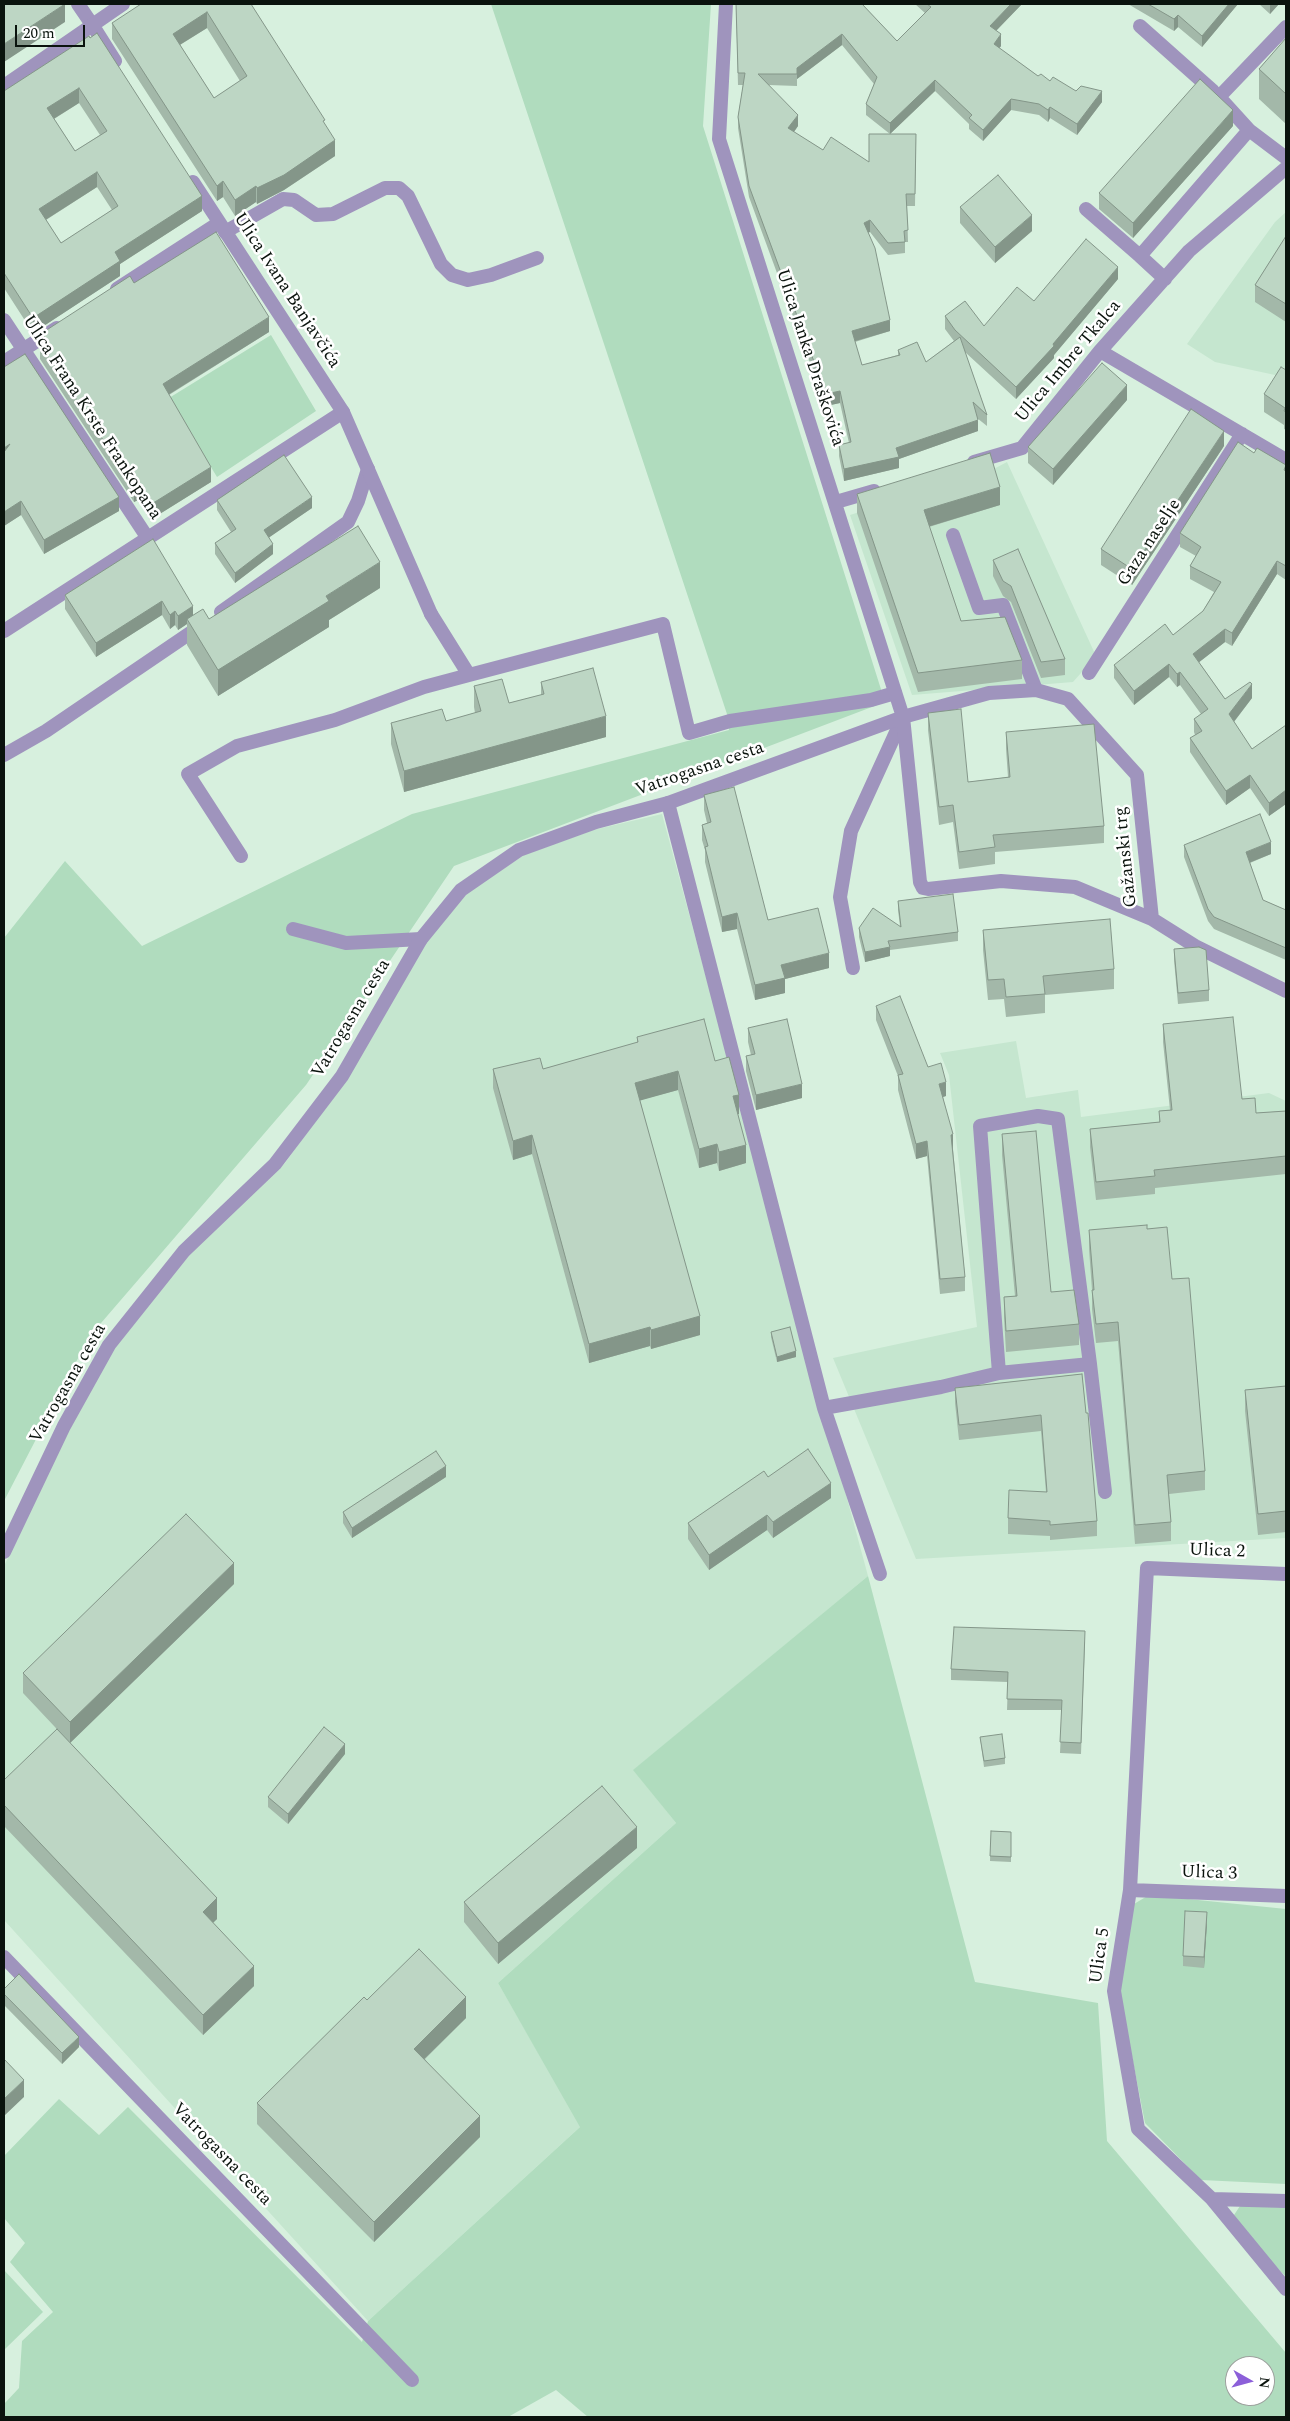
<!DOCTYPE html>
<meta charset="utf-8">
<style>
body{margin:0}
#map{position:relative;width:1290px;height:2421px;overflow:hidden;background:#d7f0de;font-family:Spectral,serif}
canvas{display:block}
.frame{position:absolute;inset:0;border:5px solid #0a130d;pointer-events:none}
.north{position:absolute;left:1225px;top:2356px;width:50px;height:50px;box-sizing:border-box;background:#fff;border:1px solid #9da19e;border-radius:50%;rotate:97deg;font-size:14px;font-weight:700;line-height:20px;text-align:center;color:#0a130d}
.north::after{content:'';display:block;margin:auto;width:18px;height:22px;background:#8c5fd9;clip-path:polygon(50% 0,100% 100%,50% 72%,0 100%)}
.scale{position:absolute;left:15px;top:25px;width:70px;height:22px;box-sizing:border-box;border:2px solid #0a130d;border-top:0;padding-left:6px;font-size:15px;line-height:18px;white-space:nowrap;color:#0a130d;-webkit-text-stroke:4px #fff;paint-order:stroke}
</style>
<div id="map">
<canvas width="1290" height="2421"></canvas>
<div class="frame"></div>
<div class="north">N</div>
<div class="scale">20 m</div>
</div>
<script>
const g = document.querySelector('canvas').getContext('2d');
g.lineJoin = 'round';
function fillPath(path, color) { g.fillStyle = color; g.fill(path, 'evenodd'); }
const poly = rows => new Path2D(rows.map(r => 'M' + r).join(''));
function strokePath(path, color, width, dash) { g.strokeStyle = color; g.lineWidth = width; g.lineCap = dash ? 'butt' : 'round'; g.setLineDash(dash || []); g.stroke(path); }
function drawText(font, color, halo, rows, align = 'center') {
  g.font = font + ' Spectral,serif'; g.lineWidth = 5; g.setLineDash([]); g.textBaseline = 'middle'; g.strokeStyle = halo; g.fillStyle = color; for (const [text, x, y, turn = 0] of rows) {
    g.save(); g.translate(x, y); g.rotate((+turn || 0) * Math.PI / 180); g.textAlign = isNaN(turn) ? turn : align; if (halo) g.strokeText(text, 0, 0); g.fillText(text, 0, 0); g.restore();
  }
}
fillPath(poly([
 [1286,212,1286,381,1275,375,1215,362,1187,344,1275,222],
 [1007,462,1096,656,1073,682,912,695,850,515,990,471],
 [662,814,868,1576,634,1770,676,1823,498,1983,581,2126,368,2321,4,1920,4,1566,68,1432,116,1345,189,1255,285,1163,351,1072,426,942,464,895,524,855,593,830],
 [1016,1041,1026,1098,1078,1090,1081,1117,1269,1093,1286,1101,1286,1538,916,1559,833,1358,977,1327,949,1075,940,1053]
]), '#c5e6cf');
fillPath(poly([
 [491,4,711,4,703,126,885,702,454,866,306,1085,89,1337,4,1501,4,938,65,861,142,946,412,814,729,730,727,714],
 [271,335,316,411,217,477,169,398],
 [868,1576,975,1982,1098,2003,1107,2141,1286,2353,1286,2417,588,2417,556,2390,508,2417,4,2417,4,2404,19,2388,22,2341,53,2312,10,2262,25,2243,4,2218,4,2156,59,2099,99,2135,128,2107,362,2342,368,2321,580,2127,498,1983,676,1823,633,1770],
 [1235,2366,1265,2366,1265,2396,1235,2396],
 [1149,1895,1286,1909,1286,2184,1201,2180,1145,2123,1119,1990,1134,1904],
 [1286,2205,1286,2277,1239,2227,1234,2215,1240,2206],
 [4,2270,43,2312,4,2350]
]), '#b0dcbe');
strokePath(poly([
 [225,232,283,199,294,200,316,215,333,214,385,188,399,188,408,196,441,264,452,275,468,280,491,275,537,258],
 [953,535,979,608,1003,605,1036,690],
 [469,675,663,624,689,733,730,721,871,700,895,693],
 [668,803,824,1408,880,1574],
 [241,856,188,774,237,746,335,720,424,687,469,675,431,614],
 [293,929,346,943,421,939],
 [853,968,840,897,851,831,903,717],
 [999,1373,1090,1364,1105,1492],
 [824,1408,941,1387,999,1373,980,1126,1038,1116,1058,1119,1090,1364]
]), '#9f94bd', 14);
strokePath(poly([
 [78,4,93,26],
 [221,612,348,522,358,501,368,469],
 [4,631,343,412],
 [4,755,46,731,202,625]
]), '#9f94bd', 14);
strokePath(poly([
 [726,4,719,139,903,717,920,882,923,888,928,889,1001,881,1075,887,1152,919,1195,946,1286,991],
 [93,26,115,61],
 [1140,26,1213,91],
 [1286,27,1219,97,1249,130,1286,158],
 [4,86,123,4],
 [193,182,343,412,431,614],
 [1086,209,1140,256],
 [1165,279,1140,256,1249,130],
 [117,289,219,223],
 [4,320,147,537],
 [1100,351,1286,460],
 [4,362,57,328],
 [974,462,1022,448,1100,351,1189,251,1286,168],
 [836,502,874,491],
 [1089,673,1242,434],
 [4,1552,64,1426,109,1345,184,1251,275,1164,342,1076,421,939,461,890,519,850,596,822,668,803,903,717,989,693,1036,690,1068,699,1137,775,1152,919],
 [1286,1574,1147,1568,1130,1890,1114,1991,1138,2129,1212,2199,1286,2289],
 [1130,1890,1286,1896],
 [4,1957,412,2380],
 [1212,2199,1286,2201]
]), '#9f94bd', 14);
fillPath(poly([
 [251,4,325,125,335,156,284,190,257,204,256,202,235,216,223,197,217,201,112,39,112,23],
 [207,28,240,81,214,98,180,45],
 [736,4,862,4,897,41,925,13,915,4,1022,4,996,31,1001,46,999,48,1038,76,1102,102,1077,135,1050,118,1048,122,1039,115,1011,110,983,141,969,129,969,124,935,91,890,134,916,134,915,206,907,206,908,242,905,242,905,253,888,255,870,232,868,232,890,331,855,342,862,365,898,355,898,350,926,362,954,341,945,329,945,316,984,326,1034,301,1118,279,1054,355,1054,358,1016,399,965,352,987,415,987,426,977,418,978,431,899,459,899,468,844,481,839,456,839,445,849,443,840,403,826,406,749,197,738,128,738,117,743,85,738,85],
 [842,45,874,84,866,104,866,115,890,134,869,162,823,150,794,132,798,126,769,85,797,86,797,79],
 [1128,4,1238,4,1202,47,1178,27,1174,31],
 [1259,4,1279,4,1270,14],
 [89,36,202,211,120,264,120,276,33,333,4,288,4,91],
 [79,103,100,135,75,151,54,119],
 [97,187,112,210,61,243,46,220],
 [1286,38,1286,124,1259,99,1259,69],
 [1233,126,1133,238,1099,209,1099,193],
 [960,207,1032,231,995,263,960,223],
 [1286,236,1286,322,1255,302,1255,285],
 [134,283,269,332,169,395,211,482,150,520,138,500,134,502,40,359,40,344,42,342,42,333],
 [4,367,119,511,44,554,21,515,4,526],
 [1286,370,1286,430,1284,429,1284,425,1264,412,1264,394],
 [1127,400,1053,485,1028,463,1028,447],
 [1224,446,1132,585,1101,565,1101,549],
 [1254,453,1286,465,1286,580,1277,574,1232,646,1225,642,1199,662,1225,699,1252,698,1234,722,1252,749,1286,725,1286,804,1269,816,1250,788,1226,805,1190,752,1190,738,1195,735,1194,732,1194,719,1201,714,1180,685,1177,687,1169,677,1134,705,1114,678,1114,665,1173,635,1203,611,1214,592,1190,579,1190,566,1196,556,1180,547,1180,533],
 [857,494,1000,505,929,527,961,621,1022,660,1022,679,918,692,857,513],
 [217,500,312,508,269,537,273,554,235,583,215,554,215,543,231,532,217,510],
 [153,539,193,615,209,619,380,588,329,620,329,627,218,696,187,645,187,624,178,630,175,625,170,629,162,615,96,657,65,609,65,595],
 [993,560,1065,659,1065,675,1041,678,1011,602,1003,596,993,576],
 [541,682,606,737,404,792,391,744,391,723,446,721,475,713,474,707,474,686,509,703,541,695],
 [928,713,968,782,1008,777,1006,749,1006,732,1104,826,1104,843,995,852,995,864,959,869,953,822,939,825,928,730],
 [704,795,768,920,829,968,785,979,785,993,755,1000,737,929,722,932,705,862,705,850,702,840,702,825,707,823,704,810],
 [1184,845,1271,854,1250,863,1263,900,1286,910,1286,960,1214,929,1208,921,1184,857],
 [898,901,958,932,958,941,890,950,890,956,865,962,859,937,859,928,900,926,898,910],
 [983,930,1114,969,1114,989,1045,995,1045,1013,1006,1017,1004,999,988,1000,983,950],
 [1174,949,1209,990,1209,1001,1178,1004,1174,960],
 [876,1006,928,1067,946,1096,943,1097,953,1149,965,1277,965,1291,940,1294,927,1156,916,1159,898,1090,898,1076,876,1020],
 [1163,1024,1256,1113,1286,1111,1286,1174,1155,1188,1155,1194,1096,1200,1090,1147,1090,1129,1159,1122,1159,1111,1170,1110,1163,1042],
 [748,1028,802,1098,756,1110,746,1071,746,1056,751,1055,748,1042],
 [637,1037,715,1061,739,1114,738,1114,746,1163,719,1171,717,1163,699,1168,678,1090,640,1100,700,1335,651,1349,650,1346,589,1363,532,1154,513,1160,493,1088,493,1069,543,1069,637,1043],
 [1002,1134,1051,1292,1079,1324,1079,1345,1006,1352,1004,1317,1004,1297,1015,1296,1002,1155],
 [1147,1229,1172,1279,1205,1471,1205,1490,1169,1494,1171,1522,1171,1541,1135,1544,1118,1341,1096,1343,1092,1309,1092,1290,1089,1249,1089,1230],
 [771,1332,796,1357,777,1362,771,1337],
 [1082,1374,1097,1521,1097,1536,1050,1540,1050,1536,1008,1534,1008,1518,1046,1492,1041,1431,959,1440,955,1403,955,1388],
 [1286,1386,1286,1532,1258,1535,1245,1411,1245,1390],
 [446,1477,352,1538,343,1523,343,1512],
 [768,1477,831,1498,773,1538,767,1530,709,1570,688,1539,688,1523],
 [234,1584,70,1743,23,1693,23,1673],
 [1085,1642,1081,1754,1060,1753,1062,1710,1007,1710,1008,1682,951,1680,951,1669],
 [980,1737,1005,1758,1005,1764,984,1767],
 [345,1754,288,1824,268,1807,268,1797],
 [4,1780,217,1919,213,1923,254,1986,203,2035,4,1826],
 [991,1831,1011,1832,1011,1862,990,1861],
 [637,1848,498,1964,464,1922,464,1902],
 [1207,1923,1204,1968,1183,1966,1183,1956],
 [4,1989,79,2047,62,2064,4,2005],
 [367,2000,466,2018,425,2059,480,2137,374,2242,257,2124,257,2103]
]), '#a3b8a9');
fillPath(poly([
 [65,4,65,22,4,62,4,44],
 [1011,4,1022,4,990,37,990,26],
 [1229,4,1238,4,1202,47,1202,36],
 [1270,4,1279,4,1270,14],
 [207,12,207,28,173,49,173,34],
 [1178,15,1178,27,1174,31,1174,19],
 [842,34,842,45,797,79,797,86,797,68],
 [1001,34,1001,46,994,56,994,44],
 [935,80,935,91,890,134,890,123],
 [79,88,79,103,47,123,47,108],
 [1102,91,1102,102,1077,135,1077,124],
 [1011,99,1011,110,983,141,983,130],
 [1050,107,1050,118,1048,122,1048,110],
 [1233,110,1233,126,1133,238,1133,223],
 [798,115,798,126,788,140,788,128],
 [335,140,335,156,284,190,257,204,257,188],
 [97,172,97,187,39,224,39,209],
 [223,181,223,197,217,201,217,186],
 [256,186,256,202,235,216,235,200],
 [202,196,202,211,120,264,120,276,33,333,33,318,115,252],
 [1032,215,1032,231,995,263,995,247],
 [870,220,870,232,864,235,864,223],
 [1118,267,1118,279,1054,355,1054,358,1016,399,1016,387],
 [269,317,269,332,163,398,163,384],
 [890,320,890,331,852,342,852,331],
 [1127,385,1127,400,1053,485,1053,469],
 [840,391,840,403,826,406,826,394],
 [978,420,978,431,899,459,899,468,844,481,844,469,896,448],
 [1224,431,1224,446,1132,585,1132,569],
 [10,444,4,462,4,448],
 [211,467,211,482,150,520,150,505],
 [138,485,138,500,134,502,134,487],
 [1000,487,1000,505,924,528,924,510],
 [119,497,119,511,44,554,44,540],
 [312,497,312,508,264,541,264,530],
 [21,501,21,515,4,526,4,512],
 [273,544,273,554,235,583,235,573],
 [1277,561,1277,574,1232,646,1232,633],
 [380,562,380,588,329,620,329,627,218,696,218,670,326,596],
 [162,601,162,615,96,657,96,643],
 [193,606,193,620,187,619,187,624,178,630,178,616],
 [175,611,175,625,170,629,170,615],
 [1225,629,1225,642,1193,667,1193,654],
 [1169,664,1169,677,1134,705,1134,691],
 [1180,672,1180,685,1177,687,1177,674],
 [1252,684,1252,698,1229,728,1229,714],
 [606,716,606,737,404,792,404,771],
 [1250,775,1250,788,1226,805,1226,791],
 [1286,790,1286,804,1269,816,1269,803],
 [1271,842,1271,854,1246,864,1246,852],
 [737,913,737,929,722,932,722,917],
 [890,947,890,956,865,962,865,952],
 [829,953,829,968,785,979,785,993,755,1000,755,985,781,965],
 [678,1071,678,1090,635,1102,635,1083],
 [946,1082,946,1096,939,1098,939,1084],
 [802,1084,802,1098,756,1110,756,1095],
 [739,1095,739,1114,733,1115,733,1096],
 [953,1134,953,1149,951,1149,951,1135],
 [532,1135,532,1154,513,1160,513,1141],
 [927,1141,927,1156,916,1159,916,1144],
 [717,1144,717,1163,699,1168,699,1149],
 [746,1145,746,1163,719,1171,719,1152],
 [700,1316,700,1335,651,1349,651,1330],
 [650,1327,650,1346,589,1363,589,1344],
 [796,1351,796,1357,777,1362,777,1357],
 [446,1466,446,1477,352,1538,352,1528],
 [831,1483,831,1498,773,1538,773,1522],
 [767,1515,767,1530,709,1570,709,1555],
 [234,1563,234,1584,70,1743,70,1722],
 [345,1744,345,1754,288,1824,288,1814],
 [637,1827,637,1848,498,1964,498,1943],
 [217,1898,217,1919,203,1932,203,1912],
 [1207,1912,1207,1923,1204,1968,1204,1957],
 [254,1966,254,1986,203,2035,203,2015],
 [466,1997,466,2018,414,2069,414,2049],
 [79,2037,79,2047,62,2064,62,2053],
 [24,2080,24,2097,4,2116,4,2099],
 [480,2116,480,2137,374,2242,374,2222]
]), '#849689');
const building = poly([
 [4,4,65,4,4,44,4,4],
 [141,4,251,4,325,120,323,121,335,140,284,175,257,188,256,186,235,200,223,181,217,186,112,23,141,4],
 [207,12,247,76,214,98,173,34,207,12],
 [736,4,862,4,897,41,931,7,927,4,1011,4,990,26,1001,34,994,44,1038,76,1041,74,1050,81,1053,77,1076,91,1081,86,1102,91,1077,124,1050,107,1048,110,1039,104,1011,99,983,130,969,118,972,115,935,80,890,123,866,104,877,77,842,34,797,68,797,74,758,74,798,115,788,128,823,150,831,137,869,162,869,134,916,134,915,194,906,194,908,230,904,231,905,242,888,243,870,220,864,223,875,248,890,320,852,331,862,365,900,355,898,350,917,342,926,362,960,337,987,415,973,402,978,420,896,448,899,457,844,469,839,445,851,442,840,391,826,394,749,186,738,117,745,73,738,73,736,4],
 [1148,4,1229,4,1202,36,1178,15,1174,19,1148,4],
 [97,33,202,196,115,252,120,261,33,318,4,273,4,91,89,36,90,38,97,33],
 [79,88,107,131,75,151,47,108,79,88],
 [97,172,118,206,61,243,39,209,97,172],
 [1286,38,1286,94,1259,69,1286,38],
 [1200,79,1233,110,1133,223,1099,193,1200,79],
 [998,175,1032,215,995,247,960,207,998,175],
 [216,232,269,317,163,384,211,467,150,505,138,485,134,487,40,344,47,340,42,333,130,276,134,283,216,232],
 [1286,236,1286,304,1255,285,1286,236],
 [1086,239,1118,267,1053,344,1054,346,1016,387,955,330,945,316,965,301,984,326,1017,287,1034,301,1086,239],
 [25,354,119,497,44,540,21,501,4,512,4,452,10,444,4,448,4,367,25,354],
 [1102,363,1127,385,1053,469,1028,447,1102,363],
 [1281,367,1286,370,1286,412,1284,411,1285,408,1264,394,1281,367],
 [1191,409,1224,431,1132,569,1101,549,1191,409],
 [1238,442,1254,453,1257,448,1286,465,1284,470,1286,471,1286,566,1277,561,1232,633,1225,629,1193,654,1225,699,1250,682,1252,684,1229,714,1252,749,1286,725,1286,790,1269,803,1250,775,1226,791,1190,738,1202,731,1194,719,1208,709,1180,672,1177,674,1169,664,1134,691,1114,665,1165,624,1173,635,1203,611,1221,582,1190,566,1201,547,1180,533,1238,442],
 [990,453,1000,487,924,510,961,621,1005,617,1022,660,918,673,857,494,990,453],
 [284,455,312,497,264,530,273,544,235,573,215,543,236,529,217,500,284,455],
 [358,526,380,562,326,596,329,601,218,670,187,619,203,609,209,619,358,526],
 [153,539,193,606,178,616,175,611,170,615,162,601,96,643,65,595,153,539],
 [1018,549,1065,659,1041,662,1011,586,1003,581,993,560,1018,549],
 [593,668,606,716,404,771,391,723,442,709,446,721,481,711,474,686,502,679,509,703,544,694,541,682,593,668],
 [961,709,968,782,1010,777,1006,732,1094,724,1104,826,993,835,995,847,959,852,953,805,939,807,928,713,961,709],
 [734,787,768,920,818,908,829,953,781,965,785,978,755,985,737,913,722,917,705,847,708,846,702,825,711,822,704,795,734,787],
 [1260,814,1271,842,1246,852,1263,900,1286,910,1286,948,1214,917,1208,909,1184,845,1260,814],
 [953,894,958,932,888,941,890,947,865,952,859,928,873,908,901,927,898,901,953,894],
 [1110,919,1114,969,1043,976,1045,994,1006,997,1004,979,988,980,983,930,1110,919],
 [1199,947,1206,950,1209,990,1178,993,1174,949,1199,947],
 [900,996,928,1067,941,1063,946,1082,939,1084,953,1134,951,1135,965,1277,940,1279,927,1141,916,1144,898,1075,903,1074,876,1006,900,996],
 [1233,1017,1242,1099,1255,1098,1256,1113,1286,1111,1286,1156,1154,1170,1155,1176,1096,1182,1090,1129,1160,1122,1159,1111,1172,1110,1163,1024,1233,1017],
 [704,1019,715,1061,729,1057,739,1095,733,1096,746,1145,719,1152,717,1144,699,1149,678,1071,635,1083,700,1316,651,1330,650,1327,589,1344,532,1135,513,1141,493,1069,540,1058,543,1069,638,1042,637,1037,704,1019],
 [787,1019,802,1084,756,1095,746,1056,755,1054,748,1028,787,1019],
 [1036,1131,1051,1292,1074,1290,1079,1324,1006,1331,1004,1297,1017,1296,1002,1134,1036,1131],
 [1147,1225,1147,1229,1167,1227,1172,1279,1189,1278,1205,1471,1167,1475,1171,1522,1135,1525,1118,1322,1096,1324,1092,1290,1094,1290,1089,1230,1147,1225],
 [790,1327,796,1351,777,1357,771,1332,790,1327],
 [1082,1374,1086,1413,1088,1413,1097,1521,1050,1525,1050,1521,1008,1518,1009,1490,1047,1492,1041,1415,959,1425,955,1388,1082,1374],
 [1286,1386,1286,1511,1258,1514,1245,1390,1286,1386],
 [808,1449,831,1483,773,1522,767,1515,709,1555,688,1523,764,1471,768,1477,808,1449],
 [436,1451,446,1466,352,1528,343,1512,436,1451],
 [186,1514,234,1563,70,1722,23,1673,186,1514],
 [954,1627,1085,1631,1081,1743,1060,1742,1062,1700,1007,1699,1008,1672,951,1669,954,1627],
 [324,1727,345,1744,288,1814,268,1797,324,1727],
 [57,1729,217,1898,203,1912,254,1966,203,2015,4,1805,4,1780,57,1729],
 [1002,1734,1005,1758,984,1761,980,1737,1002,1734],
 [602,1786,637,1827,498,1943,464,1902,602,1786],
 [991,1831,1011,1832,1011,1857,990,1856,991,1831],
 [1185,1911,1207,1912,1204,1957,1183,1956,1185,1911],
 [419,1949,466,1997,414,2049,480,2116,374,2222,257,2103,364,1997,367,2000,419,1949],
 [19,1974,79,2037,62,2053,4,1994,4,1989,19,1974],
 [4,2059,24,2080,4,2099,4,2059]
]);
fillPath(building, '#bdd6c4');
strokePath(building, '#849689', 1);
drawText('18px', '#0a130d', '#fff', [
 ["Ulica Ivana Banjavčića",286,291,57],
 ["Ulica Janka Draškovića",809,358,72],
 ["Ulica Imbre Tkalca",1069,362,-50],
 ["Ulica Frana Krste Frankopana",91,418,57],
 ["Gaza naselje",1150,543,-57],
 ["Vatrogasna cesta",700,770,-19],
 ["Gažanski trg",1127,857,-96],
 ["Vatrogasna cesta",352,1019,-59],
 ["Vatrogasna cesta",69,1384,-60],
 ["Ulica 2",1217,1552,2],
 ["Ulica 3",1209,1874,2],
 ["Ulica 5",1101,1956,-82],
 ["Vatrogasna cesta",221,2155,46]
]);
</script>
